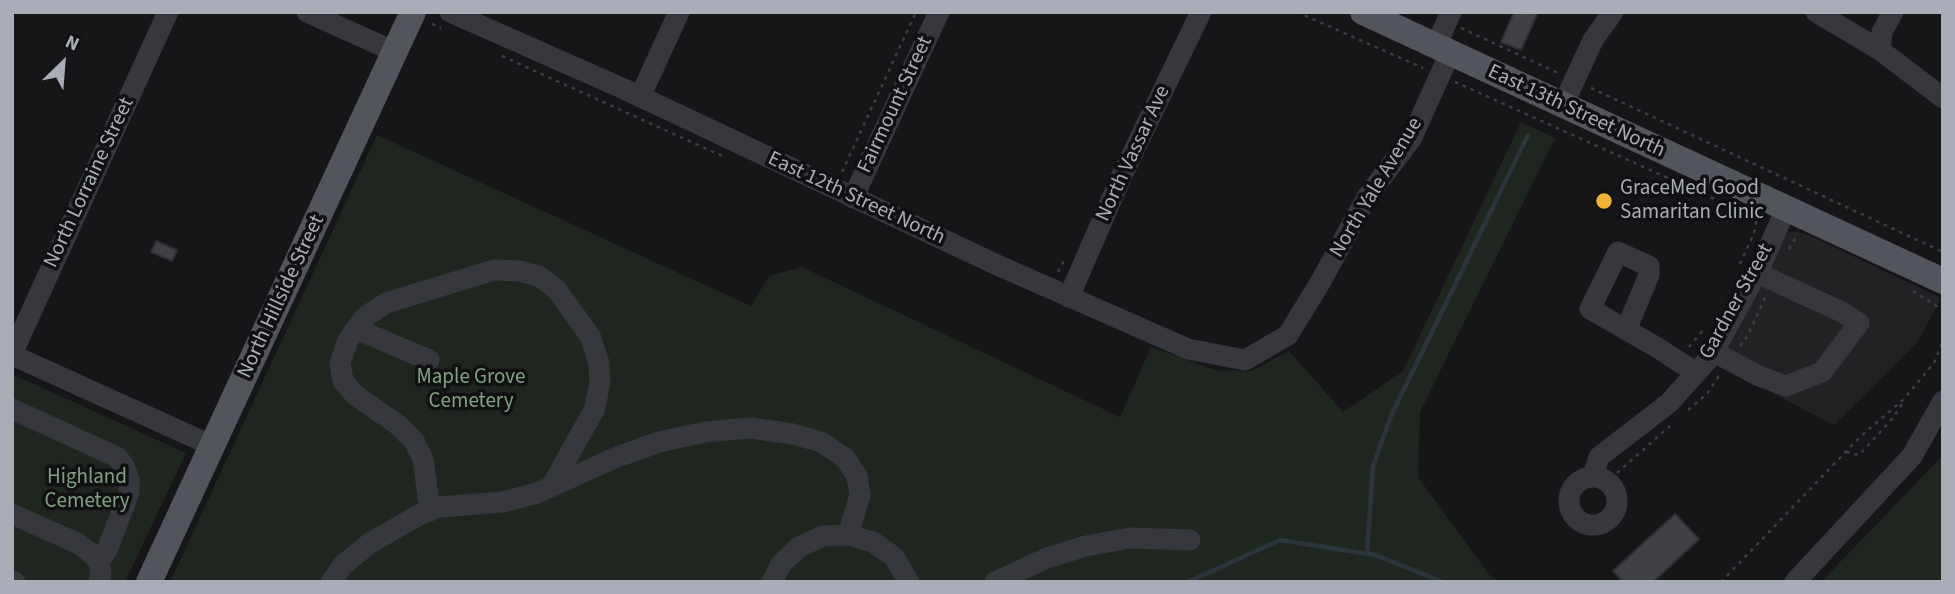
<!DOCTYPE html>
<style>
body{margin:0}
#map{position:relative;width:1955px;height:594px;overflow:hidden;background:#161618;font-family:"Source Sans 3",sans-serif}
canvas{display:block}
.frame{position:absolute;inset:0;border:14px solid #a8adb8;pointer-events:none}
.north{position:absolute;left:28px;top:28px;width:70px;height:70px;-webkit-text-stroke:5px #111113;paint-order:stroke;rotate:25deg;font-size:19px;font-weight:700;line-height:28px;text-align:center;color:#a8adb8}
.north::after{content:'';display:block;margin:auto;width:24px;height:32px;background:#a8adb8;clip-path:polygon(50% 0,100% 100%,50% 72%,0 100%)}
</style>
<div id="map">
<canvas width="1955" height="594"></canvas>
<div class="frame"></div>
<div class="north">N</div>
</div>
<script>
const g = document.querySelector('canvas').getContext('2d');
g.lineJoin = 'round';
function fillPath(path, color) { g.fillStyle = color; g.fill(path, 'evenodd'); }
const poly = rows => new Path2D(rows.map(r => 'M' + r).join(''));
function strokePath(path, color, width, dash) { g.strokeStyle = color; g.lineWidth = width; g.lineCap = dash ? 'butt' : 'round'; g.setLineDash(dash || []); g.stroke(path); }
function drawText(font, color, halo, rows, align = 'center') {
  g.font = font + ' "Source Sans 3",sans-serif'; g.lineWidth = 7; g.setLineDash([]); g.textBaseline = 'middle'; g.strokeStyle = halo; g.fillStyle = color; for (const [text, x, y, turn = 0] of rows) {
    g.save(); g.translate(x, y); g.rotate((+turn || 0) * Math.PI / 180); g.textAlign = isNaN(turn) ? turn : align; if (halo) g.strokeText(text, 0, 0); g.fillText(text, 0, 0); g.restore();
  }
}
fillPath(poly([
 [1789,232,1799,232,1815,238,1941,298,1917,343,1834,425,1715,363,1737,332,1783,237]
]), '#222225');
fillPath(poly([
 [1521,122,1555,138,1420,412,1418,477,1491,577,1503,582,170,582,377,135,751,306,769,276,802,267,1120,417,1151,347,1215,370,1251,371,1289,351,1343,412,1403,371],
 [12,374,186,453,125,582,12,582],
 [1943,455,1943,582,1821,582]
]), '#1e261f');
strokePath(poly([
 [1367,553,1373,466,1391,416,1528,135],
 [1188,582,1280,540,1375,555,1443,582]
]), '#2c353c', 4.5);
const building = poly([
 [1514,12,1538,12,1521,50,1501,42,1514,12],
 [156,241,177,250,172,261,151,252,156,241],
 [1675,514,1699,539,1653,582,1623,582,1613,571,1675,514]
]);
fillPath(building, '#404145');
strokePath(building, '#303034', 2);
strokePath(poly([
 [1297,12,1423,68],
 [432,24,441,28],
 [1461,28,1560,74],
 [502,56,722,156],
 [1455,82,1739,210],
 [1591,88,1943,252],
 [842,172,916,12],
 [1789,249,1796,237],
 [1740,264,1754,233,1757,219],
 [1058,272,1065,259],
 [1913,291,1943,310],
 [1740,346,1748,335,1766,296],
 [1689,347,1705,328],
 [1688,410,1707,394,1720,374],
 [1846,452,1859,455,1893,418,1903,402],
 [1617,473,1670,426],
 [1721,582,1860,437,1904,399,1934,363,1943,341]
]), '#3d3f44', 2.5, [3.5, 5]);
strokePath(poly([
 [307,12,395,52],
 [450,12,624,89,995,264,1188,349,1245,360,1288,335,1321,281,1367,197,1411,139,1450,53],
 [1816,12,1880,50,1943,98],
 [1436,46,1451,12],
 [1880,50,1882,32,1893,12],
 [640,97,679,12],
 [1563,105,1593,40,1613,12],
 [853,198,939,12],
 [1069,297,1122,175,1201,12],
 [356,329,429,360],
 [1626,330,1649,275,1649,266,1618,252,1590,309,1658,348,1696,373],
 [1714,352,1759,376,1786,386,1822,372,1859,323,1842,312,1757,273],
 [12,354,168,12],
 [12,355,213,446],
 [12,409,117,457,124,466,129,479,129,493,107,550,99,562],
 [1593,476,1599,457,1669,403,1712,355,1760,267,1786,209],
 '1569 501a24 24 0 1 1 48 0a24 24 0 1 1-48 0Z',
 [430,511,423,459,414,441,398,425,355,395,343,381,340,363,348,340,365,317,386,303,494,270,519,271,539,276,557,290,590,336,599,363,600,382,595,408,551,487],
 [12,514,77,543,91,553,99,562,101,574,99,582],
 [12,581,15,582],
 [331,582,343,565,370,543,421,514,439,507,503,502,537,493,617,457,659,442,705,432,750,428,793,434,821,442,845,458,857,476,860,495,848,535],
 [772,582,781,564,799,547,823,536,848,535,873,542,894,557,909,582],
 [995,582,1047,558,1086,546,1130,538,1190,540],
 [1795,582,1912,456,1943,401]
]), '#37383d', 21);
strokePath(poly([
 [1363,12,1943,281],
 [149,582,413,12]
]), '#53555c', 26);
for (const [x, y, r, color] of [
 [1604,201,9,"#f2b134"]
]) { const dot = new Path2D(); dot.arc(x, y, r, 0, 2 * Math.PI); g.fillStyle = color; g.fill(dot); strokePath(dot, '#111113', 2.5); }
drawText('21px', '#a8adb8', '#111113', [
 ["Fairmount Street",896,105,-65],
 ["East 13th Street North",1576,112,25],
 ["North Vassar Ave",1134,154,-65],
 ["North Lorraine Street",90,183,-65],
 ["North Yale Avenue",1377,188,-59],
 ["East 12th Street North",856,199,25],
 ["North Hillside Street",282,297,-65],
 ["Gardner Street",1737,302,-61]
]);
drawText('21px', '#a8adb8', '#111113', [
 ["GraceMed Good",1620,189],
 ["Samaritan Clinic",1620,213]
], 'left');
drawText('21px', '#7fa381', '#111113', [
 ["Maple Grove",471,378],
 ["Cemetery",471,402],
 ["Highland",87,478],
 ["Cemetery",87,502]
]);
</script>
